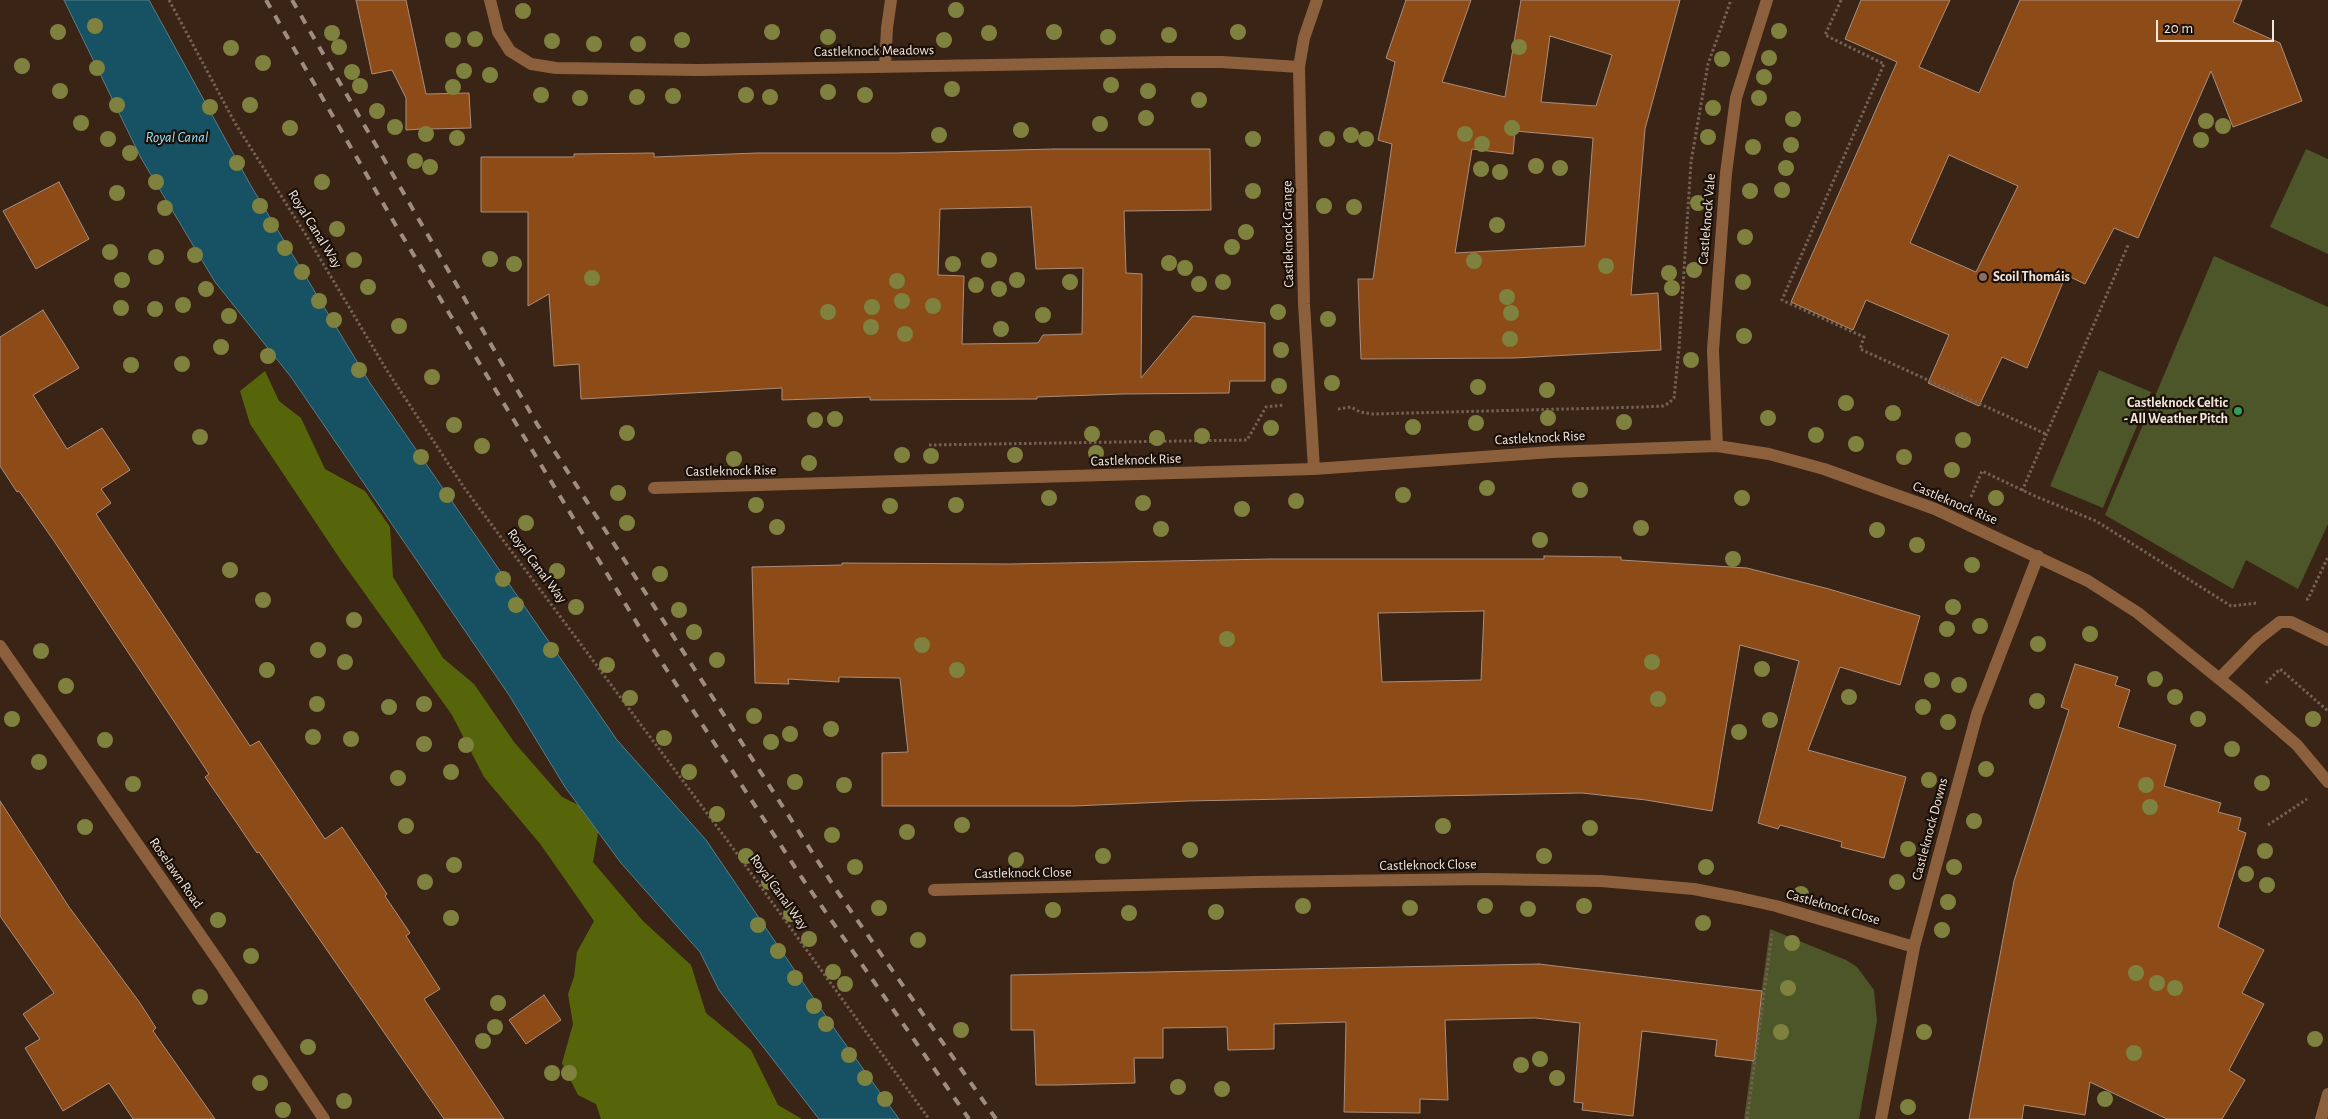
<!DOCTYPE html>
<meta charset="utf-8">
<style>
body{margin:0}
#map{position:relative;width:2328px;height:1119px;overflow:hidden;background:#3a2415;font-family:"Alegreya Sans",sans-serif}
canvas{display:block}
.scale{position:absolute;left:2156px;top:20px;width:118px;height:22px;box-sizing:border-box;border:2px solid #f4e5db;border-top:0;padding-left:6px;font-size:15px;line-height:18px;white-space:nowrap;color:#f4e5db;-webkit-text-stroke:4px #1a100a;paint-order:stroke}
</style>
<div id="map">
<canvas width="2328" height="1119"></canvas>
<div class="scale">20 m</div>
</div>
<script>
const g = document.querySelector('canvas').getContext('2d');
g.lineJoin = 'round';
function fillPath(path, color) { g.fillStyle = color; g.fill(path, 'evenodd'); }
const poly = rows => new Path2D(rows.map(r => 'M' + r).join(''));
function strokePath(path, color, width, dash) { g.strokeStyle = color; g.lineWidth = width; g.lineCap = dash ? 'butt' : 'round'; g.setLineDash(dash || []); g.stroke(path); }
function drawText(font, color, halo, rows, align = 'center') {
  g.font = font + ' "Alegreya Sans",sans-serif'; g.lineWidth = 4.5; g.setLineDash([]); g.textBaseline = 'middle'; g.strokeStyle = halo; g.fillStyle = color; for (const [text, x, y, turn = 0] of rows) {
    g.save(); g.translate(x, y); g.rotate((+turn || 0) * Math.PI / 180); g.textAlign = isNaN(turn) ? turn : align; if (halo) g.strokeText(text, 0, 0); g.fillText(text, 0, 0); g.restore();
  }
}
fillPath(poly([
 [2306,149,2328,159,2328,254,2270,227],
 [2214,256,2328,307,2328,524,2298,589,2246,560,2233,589,2105,515],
 [2099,370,2151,392,2103,508,2050,486],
 [1770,929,1846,960,1857,967,1874,990,1877,1021,1859,1119,1744,1119]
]), '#4c5628');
fillPath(poly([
 [265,371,279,401,301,418,325,469,365,491,390,527,393,577,443,658,474,684,514,742,562,797,601,816,593,862,643,921,691,965,706,1013,751,1050,778,1105,802,1119,601,1119,596,1104,578,1095,562,1063,573,1024,568,994,574,977,577,952,594,921,541,845,484,777,452,715,340,559,250,424,240,391]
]), '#56650a');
const water = poly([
 [64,0,149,0,251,186,370,383,617,740,706,840,836,1031,899,1119,819,1119,719,990,700,952,621,863,565,787,509,695,291,377,215,282,141,158,64,0]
]);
fillPath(water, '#165263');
strokePath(water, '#597e87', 1);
const building = poly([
 [356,0,406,0,426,94,469,93,471,128,428,129,422,131,421,129,406,130,406,98,392,70,372,74,356,0],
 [1406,0,1471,0,1442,82,1505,97,1521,0,1680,0,1645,129,1631,295,1658,293,1661,350,1515,358,1361,359,1358,279,1373,279,1392,144,1378,140,1395,62,1386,58,1406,0],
 [1550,36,1612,55,1596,106,1541,102,1550,36],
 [1515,131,1593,138,1585,246,1455,253,1472,149,1513,154,1515,131],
 [1861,0,1950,0,1919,67,1979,93,2020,0,2242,0,2233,22,2280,43,2302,101,2233,127,2211,71,2138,238,2114,228,2085,284,2066,275,2027,368,2002,357,1979,406,1928,383,1949,335,1866,300,1853,330,1791,302,1897,62,1845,39,1861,0],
 [1949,155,2018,186,1976,272,1910,243,1949,155],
 [1054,149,1210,149,1211,210,1124,211,1126,273,1142,274,1141,378,1193,316,1265,323,1265,381,1230,381,1229,393,1122,394,1037,397,1037,399,870,400,870,397,782,400,782,388,581,399,579,364,554,366,549,294,528,306,528,212,481,212,481,157,574,157,574,154,654,153,654,157,757,153,897,153,1054,149],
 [1031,207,1036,269,1083,268,1082,334,1043,335,1038,343,962,344,964,276,938,275,940,209,1031,207],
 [59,182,89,239,36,269,3,211,59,182],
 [43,310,79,368,33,395,67,449,102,428,130,470,101,489,111,503,96,514,250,746,259,741,325,839,342,827,387,894,385,896,410,933,406,936,440,989,424,999,504,1119,444,1119,259,852,257,853,232,816,205,777,209,774,54,541,19,491,17,492,0,466,0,337,43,310],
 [1544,556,1621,557,1621,560,1747,568,1829,589,1920,616,1900,685,1840,667,1808,750,1906,777,1884,858,1841,847,1842,842,1780,825,1778,829,1758,823,1799,661,1740,645,1712,811,1646,800,1582,793,1188,801,1074,806,882,806,882,753,908,752,900,678,839,677,839,682,788,679,789,684,755,683,752,567,842,565,842,563,1010,564,1271,559,1544,559,1544,556],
 [1484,611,1481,680,1382,682,1378,613,1484,611],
 [2075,664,2118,677,2115,685,2130,690,2118,727,2176,745,2164,786,2221,803,2218,812,2241,818,2238,830,2246,833,2218,927,2264,950,2242,993,2264,1004,2229,1070,2245,1080,2222,1119,2167,1119,2090,1082,2085,1115,2024,1105,2022,1119,1969,1119,2014,881,2069,710,2061,707,2075,664],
 [0,801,69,907,140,1003,156,1028,153,1031,215,1119,133,1119,109,1083,63,1111,25,1048,40,1039,23,1014,54,993,0,916,0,801],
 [1539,964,1762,991,1754,1061,1715,1056,1717,1040,1642,1031,1633,1116,1582,1110,1583,1103,1574,1102,1580,1023,1535,1018,1445,1020,1448,1100,1420,1099,1420,1113,1344,1112,1346,1022,1274,1024,1274,1049,1228,1050,1227,1027,1163,1028,1163,1058,1134,1058,1135,1083,1058,1085,1036,1085,1034,1030,1011,1030,1011,975,1539,964],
 [544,995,561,1020,526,1044,509,1020,544,995]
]);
fillPath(building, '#8d4b17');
strokePath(building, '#aa8e7d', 1);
strokePath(poly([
 [169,0,235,123,306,235,386,369,465,489,727,840,929,1119],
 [1841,0,1825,35,1884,64,1782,300,1864,337,1860,349,2046,434],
 [1338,409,1351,407,1360,412,1372,414,1643,407,1663,406,1669,403,1674,398,1679,348,1691,162,1708,64,1731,0],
 [929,445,1247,440,1266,407,1284,405],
 [2022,491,2129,243],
 [1971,497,1982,471,2037,497,2096,521,2231,606,2257,603],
 [2306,599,2308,599,2328,557],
 [2266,683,2280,669,2328,711],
 [2268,825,2307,799],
 [1747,1119,1772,934]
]), '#756153', 3, [2.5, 2.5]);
strokePath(poly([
 [490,0,498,32,510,51,531,64,556,68,698,70,1167,62,1222,62,1299,67],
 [885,66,887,28,891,0],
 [1717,446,1713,350,1726,173,1736,98,1767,0],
 [1314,469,1304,304,1299,67,1304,38,1317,0],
 [654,488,1314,469,1552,452,1717,446,1769,454,1824,469,1935,509,2088,581,2138,613,2243,698,2297,745,2328,782],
 [0,646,219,962,324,1119],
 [2220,678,2257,640,2280,622,2291,622,2328,640],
 [934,890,1255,882,1486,879,1601,881,1694,889,1740,898,1776,906,1914,947],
 [1881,1119,1914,947,1977,714,2038,556],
 [2321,1119,2328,1094]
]), '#8c603d', 12);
strokePath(poly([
 [266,0,395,224,646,638,802,878,969,1119],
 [292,0,537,424,837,891,996,1119]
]), '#9e8c7f', 4, [9, 9]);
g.fillStyle = '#7f823e';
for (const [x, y] of [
 [956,10],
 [523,11],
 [95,26],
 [1779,31],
 [58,32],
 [772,32],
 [1054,32],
 [1238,32],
 [332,33],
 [989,33],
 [1169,35],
 [828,37],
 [1108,37],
 [475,39],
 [453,40],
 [682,40],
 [944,40],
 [552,41],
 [594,44],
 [638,44],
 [339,47],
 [1519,47],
 [231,48],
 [1769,58],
 [1722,59],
 [263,63],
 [22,66],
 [97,68],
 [464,71],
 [352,72],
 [490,75],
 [1764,77],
 [1111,85],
 [360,86],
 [453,87],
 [952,89],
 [60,91],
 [1148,91],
 [828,92],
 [541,95],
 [746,95],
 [865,95],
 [673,96],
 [637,97],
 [770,97],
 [580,98],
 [1759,98],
 [1199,100],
 [117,105],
 [250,105],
 [210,107],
 [1713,108],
 [377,111],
 [1146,118],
 [1793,119],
 [2206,121],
 [81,123],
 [1100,124],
 [2223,126],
 [395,127],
 [290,128],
 [1512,128],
 [1021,130],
 [426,134],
 [1465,134],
 [939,135],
 [1351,135],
 [1708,137],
 [457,138],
 [108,139],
 [1253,139],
 [1327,139],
 [1366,139],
 [2201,140],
 [1482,144],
 [1791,145],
 [1753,147],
 [130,153],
 [415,161],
 [237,163],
 [1536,166],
 [430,167],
 [1560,168],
 [1786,168],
 [1481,169],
 [1500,172],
 [156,182],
 [322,182],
 [1782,190],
 [1253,191],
 [1750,191],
 [117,193],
 [1698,203],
 [260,206],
 [1324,206],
 [1354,207],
 [165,208],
 [271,225],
 [1497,225],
 [337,229],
 [1246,232],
 [1745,237],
 [1232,247],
 [285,248],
 [110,252],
 [195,255],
 [156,257],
 [490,259],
 [354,260],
 [989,260],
 [1474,261],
 [1169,263],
 [514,264],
 [953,264],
 [1606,266],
 [1185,268],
 [1694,270],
 [302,272],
 [1669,273],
 [592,278],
 [122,280],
 [1017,280],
 [897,281],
 [1070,282],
 [1223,282],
 [1743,282],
 [1199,284],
 [976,285],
 [368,287],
 [1672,288],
 [206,289],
 [999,289],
 [1507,297],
 [319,301],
 [902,301],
 [183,305],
 [933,306],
 [872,307],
 [121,308],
 [155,309],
 [828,312],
 [1278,312],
 [1511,313],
 [1043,315],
 [229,316],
 [1328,319],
 [334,320],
 [399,326],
 [871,327],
 [1001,329],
 [905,334],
 [1744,336],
 [1510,339],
 [221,347],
 [1281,350],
 [268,356],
 [1691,360],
 [182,364],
 [131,365],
 [359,370],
 [432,377],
 [1332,383],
 [1279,386],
 [1478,387],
 [1547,390],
 [1846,403],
 [1893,413],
 [1548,418],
 [1768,418],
 [835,419],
 [815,420],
 [1624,422],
 [1476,423],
 [454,425],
 [1413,427],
 [1271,428],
 [627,433],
 [1092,434],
 [1816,435],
 [1202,436],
 [200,437],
 [1157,438],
 [1963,440],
 [1856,444],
 [482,446],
 [1096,453],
 [902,455],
 [1015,455],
 [931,456],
 [421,457],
 [1904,457],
 [734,459],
 [809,463],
 [1952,470],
 [1487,488],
 [1580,490],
 [618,493],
 [447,495],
 [1403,495],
 [1049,498],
 [1742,498],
 [1996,498],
 [1296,501],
 [1143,503],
 [756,505],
 [956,505],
 [890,506],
 [1242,509],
 [526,523],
 [627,523],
 [777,527],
 [1641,528],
 [1161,529],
 [1877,530],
 [1540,540],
 [1917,545],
 [1733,559],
 [1972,565],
 [230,570],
 [557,571],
 [660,574],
 [503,579],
 [263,600],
 [516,605],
 [576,607],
 [1953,607],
 [679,610],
 [354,620],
 [1980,626],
 [1947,629],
 [694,632],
 [2090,634],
 [1227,639],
 [2038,644],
 [922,645],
 [318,650],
 [551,650],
 [41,651],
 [717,660],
 [345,662],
 [1652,662],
 [607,665],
 [1762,669],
 [267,670],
 [957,670],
 [2155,679],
 [1932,680],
 [1959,685],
 [66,686],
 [1849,697],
 [2175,697],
 [630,698],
 [1658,699],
 [2037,701],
 [317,704],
 [424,704],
 [389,707],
 [1923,707],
 [754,716],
 [12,719],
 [2198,719],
 [2313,719],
 [1770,720],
 [1948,722],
 [831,729],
 [1739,732],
 [790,734],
 [313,737],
 [664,738],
 [351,739],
 [105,740],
 [771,742],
 [424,744],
 [466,745],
 [2232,749],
 [39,762],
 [1986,769],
 [451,772],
 [689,772],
 [398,778],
 [1929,780],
 [795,782],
 [2262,783],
 [133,784],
 [844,785],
 [2146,785],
 [2150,807],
 [717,814],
 [1974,821],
 [962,825],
 [406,826],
 [1443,826],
 [85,827],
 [1590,828],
 [907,832],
 [832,835],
 [1908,849],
 [1190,850],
 [2265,851],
 [746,856],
 [1103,856],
 [1544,856],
 [1016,860],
 [454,865],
 [855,867],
 [1706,867],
 [1954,867],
 [2246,874],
 [425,882],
 [769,882],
 [1897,882],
 [2267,885],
 [1801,894],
 [1948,902],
 [1303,906],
 [1485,906],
 [1584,906],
 [879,908],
 [1410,908],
 [1528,909],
 [1053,910],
 [1216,912],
 [1129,913],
 [791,914],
 [451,918],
 [218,920],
 [1703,923],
 [758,925],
 [1942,930],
 [809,939],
 [918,940],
 [1792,943],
 [778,951],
 [251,956],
 [833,972],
 [2136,973],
 [795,978],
 [2157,983],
 [845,984],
 [1788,988],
 [2175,988],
 [200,997],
 [498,1003],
 [814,1006],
 [826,1024],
 [495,1027],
 [961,1030],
 [1781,1032],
 [1924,1032],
 [2315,1039],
 [483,1041],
 [308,1047],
 [2134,1053],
 [849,1055],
 [1540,1059],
 [1521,1065],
 [552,1073],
 [569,1073],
 [865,1078],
 [1557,1078],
 [260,1083],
 [1178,1087],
 [1222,1089],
 [885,1099],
 [2105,1099],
 [344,1101],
 [1908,1107],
 [283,1110]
]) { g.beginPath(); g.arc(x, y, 8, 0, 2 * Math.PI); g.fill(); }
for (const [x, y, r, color] of [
 [1983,277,5,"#8d6e63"],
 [2238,411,5,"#2e9e5b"]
]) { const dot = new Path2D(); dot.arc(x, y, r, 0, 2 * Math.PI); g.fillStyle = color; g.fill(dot); strokePath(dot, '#1a100a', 2); }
drawText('14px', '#f4e5db', '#1a100a', [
 ["Castleknock Meadows",874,51,-1],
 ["Castleknock Vale",1707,219,-85],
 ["Royal Canal Way",315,229,58],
 ["Castleknock Grange",1288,234,-91],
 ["Castleknock Rise",1540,438,-3],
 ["Castleknock Rise",1136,460,-2],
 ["Castleknock Rise",731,471,-1],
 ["Castleknock Rise",1955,503,23],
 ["Royal Canal Way",537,566,53],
 ["Castleknock Downs",1930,829,-75],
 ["Castleknock Close",1428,865,-1],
 ["Roselawn Road",176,873,55],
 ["Castleknock Close",1023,873,-1],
 ["Royal Canal Way",779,892,54],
 ["Castleknock Close",1833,907,16]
]);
drawText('bold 14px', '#f4e5db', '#1a100a', [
 ["Scoil Thomáis",1993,277],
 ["Castleknock Celtic",2228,403,"right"],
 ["- All Weather Pitch",2228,419,"right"]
], 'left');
drawText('italic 15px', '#94e0fa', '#1a100a', [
 ["Royal Canal",177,137]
]);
</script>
